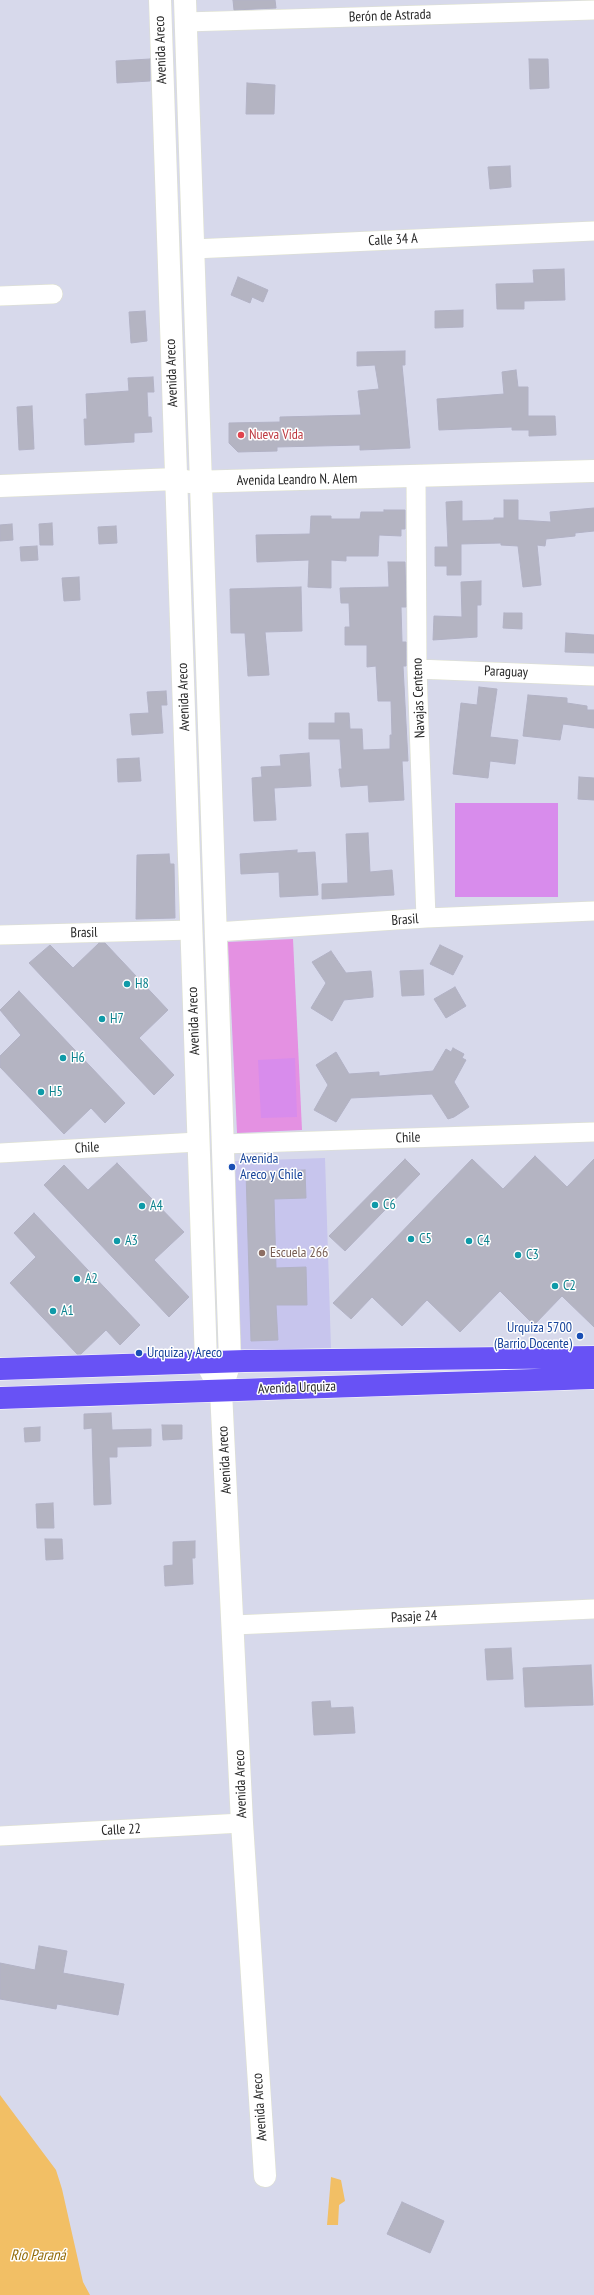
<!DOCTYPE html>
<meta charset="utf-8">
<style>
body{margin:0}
canvas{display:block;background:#d7d9eb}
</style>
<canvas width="594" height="2295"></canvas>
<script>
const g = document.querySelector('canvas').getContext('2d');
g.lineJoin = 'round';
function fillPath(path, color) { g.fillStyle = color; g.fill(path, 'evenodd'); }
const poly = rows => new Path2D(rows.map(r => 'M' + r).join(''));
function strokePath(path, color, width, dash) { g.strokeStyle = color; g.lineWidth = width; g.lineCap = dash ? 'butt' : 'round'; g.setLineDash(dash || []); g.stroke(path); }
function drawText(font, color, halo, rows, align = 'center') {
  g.font = font + ' "PT Sans Narrow",sans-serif'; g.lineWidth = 3; g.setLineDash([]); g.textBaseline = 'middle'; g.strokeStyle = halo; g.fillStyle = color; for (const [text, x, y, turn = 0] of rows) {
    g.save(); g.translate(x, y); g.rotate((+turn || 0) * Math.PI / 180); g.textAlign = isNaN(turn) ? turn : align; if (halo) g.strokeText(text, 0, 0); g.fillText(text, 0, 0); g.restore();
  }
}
fillPath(poly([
 [325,1158,331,1348,241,1351,235,1161]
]), '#c7c5ed');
fillPath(poly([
 [293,939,302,1130,237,1133,228,942]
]), '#e491e2');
fillPath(poly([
 [455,803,558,803,558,897,455,897],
 [295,1058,297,1117,261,1118,258,1060]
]), '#d88cec');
fillPath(poly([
 [0,2095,56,2170,62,2189,83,2282,90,2295,0,2295],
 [331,2177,341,2180,345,2201,339,2205,338,2225,327,2225]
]), '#f2bf65');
const building = poly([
 [233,0,275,0,276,8,234,10,233,0],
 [150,59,150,81,117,83,116,61,150,59],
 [529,59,548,59,549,88,530,89,529,59],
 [247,83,275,85,274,114,246,114,247,83],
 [510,166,511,187,490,189,488,167,510,166],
 [564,269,565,300,524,301,524,309,497,309,496,284,534,283,533,270,564,269],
 [238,277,268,290,263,302,252,297,250,303,231,295,238,277],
 [463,310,463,327,435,328,435,311,463,310],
 [145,311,147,341,131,343,129,312,145,311],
 [405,351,405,365,402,365,410,448,360,450,360,445,277,447,277,451,238,452,229,443,229,423,280,422,280,417,361,415,358,391,379,389,375,365,357,366,357,352,405,351],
 [516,370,518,387,528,387,528,416,555,416,556,435,529,436,529,430,512,430,512,427,439,430,437,399,504,394,502,372,516,370],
 [153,377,154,392,147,392,148,417,151,417,152,432,134,433,134,442,85,445,84,419,87,419,86,394,129,391,128,378,153,377],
 [32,406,34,449,19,450,17,407,32,406],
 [504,500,518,500,518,520,551,522,550,512,594,508,594,531,575,533,575,536,546,539,545,546,537,545,541,585,523,587,518,546,501,545,501,543,461,544,461,575,447,575,447,566,435,566,435,547,448,547,446,502,462,501,462,521,494,520,494,518,504,518,504,500],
 [384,510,405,510,405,529,401,529,401,536,379,535,378,556,346,556,346,561,331,560,331,588,308,587,309,560,257,562,256,535,310,534,311,516,331,516,331,519,360,519,361,512,384,512,384,510],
 [52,523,53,545,40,545,39,524,52,523],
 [12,524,13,540,0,541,0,525,12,524],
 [116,526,117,543,99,544,98,527,116,526],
 [37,546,38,560,21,561,20,547,37,546],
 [388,562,405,562,406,607,401,607,402,642,406,642,406,666,403,666,408,761,402,761,404,800,369,802,368,785,341,787,339,769,342,769,340,739,309,739,309,723,335,723,335,713,349,713,350,729,362,729,363,750,390,749,390,735,392,735,391,701,378,701,376,666,367,667,367,645,345,645,345,627,350,627,349,603,341,603,340,588,389,587,388,562],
 [79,577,80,600,64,601,62,578,79,577],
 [481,581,481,605,477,605,477,637,433,640,434,616,462,617,461,582,481,581],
 [301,587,302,631,265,632,269,675,248,676,245,633,231,633,230,589,301,587],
 [504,613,522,613,522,629,503,628,504,613],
 [566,633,594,635,594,653,565,652,566,633],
 [479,687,497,689,490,737,518,740,515,764,490,761,488,778,453,774,461,703,477,705,479,687],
 [166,691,167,705,161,705,163,733,132,735,130,714,149,713,147,692,166,691],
 [528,695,567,698,567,703,587,706,587,710,594,710,594,728,563,724,560,740,523,736,528,695],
 [309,753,311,786,274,788,276,820,254,821,252,778,262,777,261,767,281,766,280,755,309,753],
 [139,758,141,781,118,782,117,759,139,758],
 [579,777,594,778,594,800,578,799,579,777],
 [368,833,370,872,392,870,394,895,322,899,322,884,348,883,346,834,368,833],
 [297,850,297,853,315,852,318,895,280,897,279,872,241,874,240,854,297,850],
 [169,854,170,864,174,864,175,918,136,919,137,855,169,854],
 [99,943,105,943,168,1010,139,1038,174,1075,154,1095,29,963,50,945,73,968,99,943],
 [440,945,463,956,453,975,430,964,440,945],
 [331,951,346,973,371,971,373,990,373,997,344,1000,332,1021,311,1008,326,983,312,962,331,951],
 [423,970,424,995,402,996,400,971,423,970],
 [455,987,466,1006,446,1018,434,999,455,987],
 [19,991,125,1103,105,1123,91,1108,64,1134,0,1067,0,1056,21,1035,0,1010,19,991],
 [453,1048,464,1054,462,1058,466,1060,454,1082,469,1107,454,1117,448,1119,432,1094,351,1098,336,1122,314,1110,328,1085,316,1065,336,1052,349,1074,379,1072,379,1076,433,1071,446,1049,451,1052,453,1048],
 [535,1156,567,1187,594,1159,594,1327,562,1296,534,1325,500,1291,460,1332,427,1300,402,1326,372,1297,351,1319,333,1303,472,1159,503,1189,535,1156],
 [405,1159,420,1174,345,1251,329,1236,405,1159],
 [117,1163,184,1232,154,1260,189,1297,169,1317,44,1185,64,1165,88,1190,117,1163],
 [305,1170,306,1198,274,1199,276,1268,306,1267,307,1305,276,1305,278,1340,251,1341,246,1172,305,1170],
 [34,1213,140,1325,120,1345,106,1330,81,1354,77,1354,10,1283,36,1257,14,1233,34,1213],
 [111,1413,112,1430,151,1429,151,1446,117,1447,117,1457,109,1457,111,1504,94,1505,92,1428,84,1429,84,1414,111,1413],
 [162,1425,182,1425,182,1439,163,1440,162,1425],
 [40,1427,40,1441,25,1442,24,1428,40,1427],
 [53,1503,54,1528,37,1528,36,1504,53,1503],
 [45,1539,62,1539,63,1559,46,1560,45,1539],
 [195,1541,195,1558,192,1558,193,1584,165,1586,164,1566,173,1565,173,1542,195,1541],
 [511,1648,513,1679,487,1680,485,1649,511,1648],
 [591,1665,593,1705,525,1707,523,1668,591,1665],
 [330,1701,331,1708,353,1707,355,1733,314,1735,312,1702,330,1701],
 [39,1946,67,1951,63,1973,124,1984,118,2015,57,2004,56,2009,0,1999,0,1963,35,1970,39,1946],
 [402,2202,444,2221,430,2253,387,2234,402,2202]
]);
fillPath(building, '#b4b4c2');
strokePath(building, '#b2b2c5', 1);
const street = poly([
 [185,22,594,10],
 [193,249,594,231],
 [0,296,53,294],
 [416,477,417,669,426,918],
 [417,669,594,676],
 [216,932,426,918,594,911],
 [0,935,192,930],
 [223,1144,594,1132],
 [0,1153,198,1142],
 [234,1625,594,1609],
 [0,1836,242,1823]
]);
const secondary = poly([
 [160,0,206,1362,215,1379],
 [185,0,230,1362,221,1391,242,1823,265,2176],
 [0,486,176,479,190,482,594,471]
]);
const primary = poly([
 [0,1369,245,1361,594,1357],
 [0,1398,594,1378]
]);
strokePath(street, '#dee1cd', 20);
strokePath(secondary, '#dee1cd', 23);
strokePath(primary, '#fff', 23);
strokePath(street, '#fff', 19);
strokePath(secondary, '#fff', 22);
strokePath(primary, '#6852f5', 22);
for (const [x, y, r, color] of [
 [241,435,4,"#e0444e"],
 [127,984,4,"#0f9aa8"],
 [102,1019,4,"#0f9aa8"],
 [63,1058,4,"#0f9aa8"],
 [41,1092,4,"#0f9aa8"],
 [232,1167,4,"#1a4fb4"],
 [375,1205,4,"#0f9aa8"],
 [142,1206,4,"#0f9aa8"],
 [411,1239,4,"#0f9aa8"],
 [117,1241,4,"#0f9aa8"],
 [469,1241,4,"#0f9aa8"],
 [262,1253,4,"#8d6e63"],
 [518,1255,4,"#0f9aa8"],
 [77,1279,4,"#0f9aa8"],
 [555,1286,4,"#0f9aa8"],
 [53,1311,4,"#0f9aa8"],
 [580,1336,4,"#1a4fb4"],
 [139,1353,4,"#1a4fb4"]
]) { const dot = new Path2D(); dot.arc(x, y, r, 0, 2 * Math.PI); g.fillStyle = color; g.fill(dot); strokePath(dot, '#fff', 1.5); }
drawText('14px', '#272727', '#fff', [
 ["Berón de Astrada",390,16,-2],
 ["Avenida Areco",161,50,-92],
 ["Calle 34 A",393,240,-3],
 ["Avenida Areco",172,373,-92],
 ["Avenida Leandro N. Alem",297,480,-1],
 ["Paraguay",506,672,2],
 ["Avenida Areco",184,697,-92],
 ["Navajas Centeno",419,698,-92],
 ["Brasil",405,920,-4],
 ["Brasil",84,933,-1],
 ["Avenida Areco",194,1021,-92],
 ["Chile",408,1138,-2],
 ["Chile",87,1148,-3],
 ["Avenida Urquiza",297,1388,-2],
 ["Avenida Areco",225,1460,-93],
 ["Pasaje 24",414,1617,-3],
 ["Avenida Areco",241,1784,-92],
 ["Calle 22",121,1830,-3],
 ["Avenida Areco",260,2107,-94]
]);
drawText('14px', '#be3a42', '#fff', [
 ["Nueva Vida",249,435]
], 'left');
drawText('14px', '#0d838f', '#fff', [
 ["H8",135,984],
 ["H7",110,1019],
 ["H6",71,1058],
 ["H5",49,1092],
 ["C6",383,1205],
 ["A4",150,1206],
 ["C5",419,1239],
 ["A3",125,1241],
 ["C4",477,1241],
 ["C3",526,1255],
 ["A2",85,1279],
 ["C2",563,1286],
 ["A1",61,1311]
], 'left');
drawText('14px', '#164399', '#fff', [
 ["Avenida",240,1159],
 ["Areco y Chile",240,1175],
 ["Urquiza 5700",572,1328,"right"],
 ["(Barrio Docente)",572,1344,"right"],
 ["Urquiza y Areco",147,1353]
], 'left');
drawText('14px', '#785e54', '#fff', [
 ["Escuela 266",270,1253]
], 'left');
drawText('italic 15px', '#926b09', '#fff', [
 ["Río Paraná",38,2256]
]);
</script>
